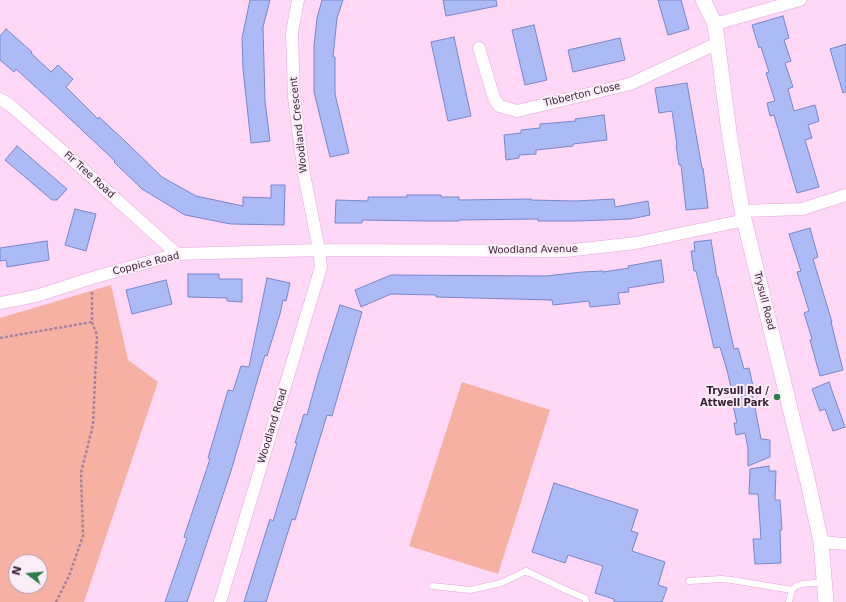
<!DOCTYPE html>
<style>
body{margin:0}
#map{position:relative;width:846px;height:602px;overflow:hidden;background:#ffd7f7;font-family:"DejaVu Sans",sans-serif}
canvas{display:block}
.north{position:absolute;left:8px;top:554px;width:40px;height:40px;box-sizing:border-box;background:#fbeef8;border:1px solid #ad9ba9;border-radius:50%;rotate:286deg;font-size:11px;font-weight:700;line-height:16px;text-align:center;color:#371e33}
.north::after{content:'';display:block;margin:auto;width:14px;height:18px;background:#2e7c4b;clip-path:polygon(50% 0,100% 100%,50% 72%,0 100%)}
</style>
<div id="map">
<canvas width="846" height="602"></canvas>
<div class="north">N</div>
</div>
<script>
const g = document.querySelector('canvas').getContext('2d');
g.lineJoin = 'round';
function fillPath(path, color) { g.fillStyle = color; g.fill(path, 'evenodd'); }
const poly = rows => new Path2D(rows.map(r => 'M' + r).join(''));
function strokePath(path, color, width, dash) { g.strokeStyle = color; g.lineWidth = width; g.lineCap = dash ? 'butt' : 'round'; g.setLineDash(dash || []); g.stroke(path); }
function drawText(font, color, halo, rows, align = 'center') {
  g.font = font + ' "DejaVu Sans",sans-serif'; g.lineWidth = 4; g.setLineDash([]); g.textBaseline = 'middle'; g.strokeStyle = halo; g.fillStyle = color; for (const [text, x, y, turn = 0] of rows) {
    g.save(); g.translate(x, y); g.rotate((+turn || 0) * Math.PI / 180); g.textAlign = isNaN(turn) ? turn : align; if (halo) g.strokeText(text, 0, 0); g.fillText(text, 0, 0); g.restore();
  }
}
fillPath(poly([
 [111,285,128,360,158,382,84,602,0,602,0,318],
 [16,562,40,562,40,586,16,586],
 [462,382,550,410,498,574,409,546]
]), '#f7b1a2');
const building = poly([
 [250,0,270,0,263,27,265,101,270,141,251,143,243,69,242,38,250,0],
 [322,0,343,0,337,18,333,57,335,57,335,94,349,153,330,157,314,92,314,46,317,18,322,0],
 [443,0,496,0,497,6,446,16,443,0],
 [658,0,681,0,689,29,668,35,658,0],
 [783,16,789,38,784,40,791,61,785,63,793,87,788,89,794,111,815,105,819,121,808,125,812,138,805,140,819,187,797,193,774,115,770,116,767,103,775,101,766,73,769,72,761,47,759,48,752,25,783,16],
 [534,25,547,80,525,85,512,30,534,25],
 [6,29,32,52,31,53,51,72,58,65,73,79,66,87,98,119,99,117,126,142,162,177,196,196,243,206,243,197,271,198,271,185,285,185,284,225,231,224,185,215,142,189,114,162,115,161,52,102,16,69,14,72,0,60,0,36,6,29],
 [454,37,471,116,448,121,431,42,454,37],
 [620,38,625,60,573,72,568,50,620,38],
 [846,44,846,92,843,93,830,49,846,44],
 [687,83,702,168,703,168,708,208,686,210,681,165,679,165,676,145,677,145,672,111,659,113,655,88,687,83],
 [604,115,607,140,573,144,573,146,536,150,536,154,519,155,519,158,506,160,504,135,521,133,521,130,540,128,540,124,576,121,575,119,604,115],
 [17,146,67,189,57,200,52,200,5,160,17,146],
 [407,195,441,195,441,197,459,197,459,200,531,199,531,200,575,201,614,199,615,207,648,201,650,215,630,219,579,221,538,221,538,219,459,220,459,221,424,221,362,220,362,223,335,223,336,200,368,201,368,197,407,197,407,195],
 [75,209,96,214,86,251,65,245,75,209],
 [810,228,818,257,813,259,832,322,831,322,843,370,820,376,810,340,812,339,804,313,809,311,797,272,801,271,789,234,810,228],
 [711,240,717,277,718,277,734,349,738,348,744,369,749,368,753,386,751,387,761,439,770,440,770,457,748,466,748,448,745,433,736,435,734,423,737,423,732,401,734,401,727,370,720,347,714,348,696,271,694,271,691,251,695,251,694,242,711,240],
 [47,241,49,260,7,267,6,260,0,261,0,248,47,241],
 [661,260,664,282,628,288,629,292,618,293,620,304,590,307,589,301,553,305,552,300,436,297,436,295,391,294,361,307,355,290,391,275,546,276,582,272,603,271,603,272,629,268,628,266,661,260],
 [188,274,219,274,219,279,242,279,242,302,227,301,227,298,188,297,188,274],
 [267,278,290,283,286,301,283,300,280,314,267,356,265,355,261,368,231,471,187,602,165,602,187,538,184,537,210,459,208,458,228,390,233,391,241,366,249,367,267,278],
 [166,280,172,304,132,314,126,290,166,280],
 [340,305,362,312,332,416,327,415,295,520,292,519,266,602,244,602,270,519,273,521,297,443,295,443,304,414,307,415,318,375,340,305],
 [829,382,845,427,833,431,825,409,820,411,812,389,829,382],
 [769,466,769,471,776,471,775,500,780,500,782,530,780,530,781,563,755,564,753,539,761,539,758,494,749,494,750,469,769,466],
 [554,483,638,510,631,531,638,533,632,551,665,562,658,585,667,588,662,602,614,602,614,599,595,593,603,566,568,555,565,563,532,552,554,483]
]);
fillPath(building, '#acbbf5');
strokePath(building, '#7685c8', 1);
const service = poly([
 [689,581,721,579,732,580,792,590],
 [432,586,470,590,501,583,526,571,568,591,585,598,586,602],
 [789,602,792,590,796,586,802,584,825,582]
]);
const minor = poly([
 [715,24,800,0],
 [479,48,494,98,499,106,517,111,630,84,718,43],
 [0,99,10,105,76,163,177,254],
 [742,211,802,209,846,195],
 [0,303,36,296,92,278,177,254,319,250,565,251,636,243,745,220],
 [821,542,846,544],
 [220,602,321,267,319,250,304,174,294,97,292,32,298,0]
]);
const tertiary = poly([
 [703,0,715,24,729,132,742,211,807,478,821,542,826,602]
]);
strokePath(service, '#e6a6da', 7);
strokePath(minor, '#e6a6da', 13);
strokePath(tertiary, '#e6a6da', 16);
strokePath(poly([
 [0,338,92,322],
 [56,602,69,576,83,536,81,473,93,425,97,335,92,322,92,292]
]), '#a4839e', 2.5, [3, 2]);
strokePath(service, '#fff', 6);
strokePath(minor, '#fff', 12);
strokePath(tertiary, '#fff', 15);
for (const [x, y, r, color] of [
 [777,397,4,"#2e7c4b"]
]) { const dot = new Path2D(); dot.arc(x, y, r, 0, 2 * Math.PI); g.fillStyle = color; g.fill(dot); strokePath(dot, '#fbeef8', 1.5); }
drawText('10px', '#371e33', '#fbeef8', [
 ["Tibberton Close",582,95,-13],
 ["Woodland Crescent",299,125,-96],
 ["Fir Tree Road",89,175,42],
 ["Woodland Avenue",533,250,-1],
 ["Coppice Road",146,264,-14],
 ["Trysull Road",764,301,76],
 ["Woodland Road",273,426,-73]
]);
drawText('bold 10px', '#371e33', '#fbeef8', [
 ["Trysull Rd /",769,391],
 ["Attwell Park",769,403]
], 'right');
</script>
